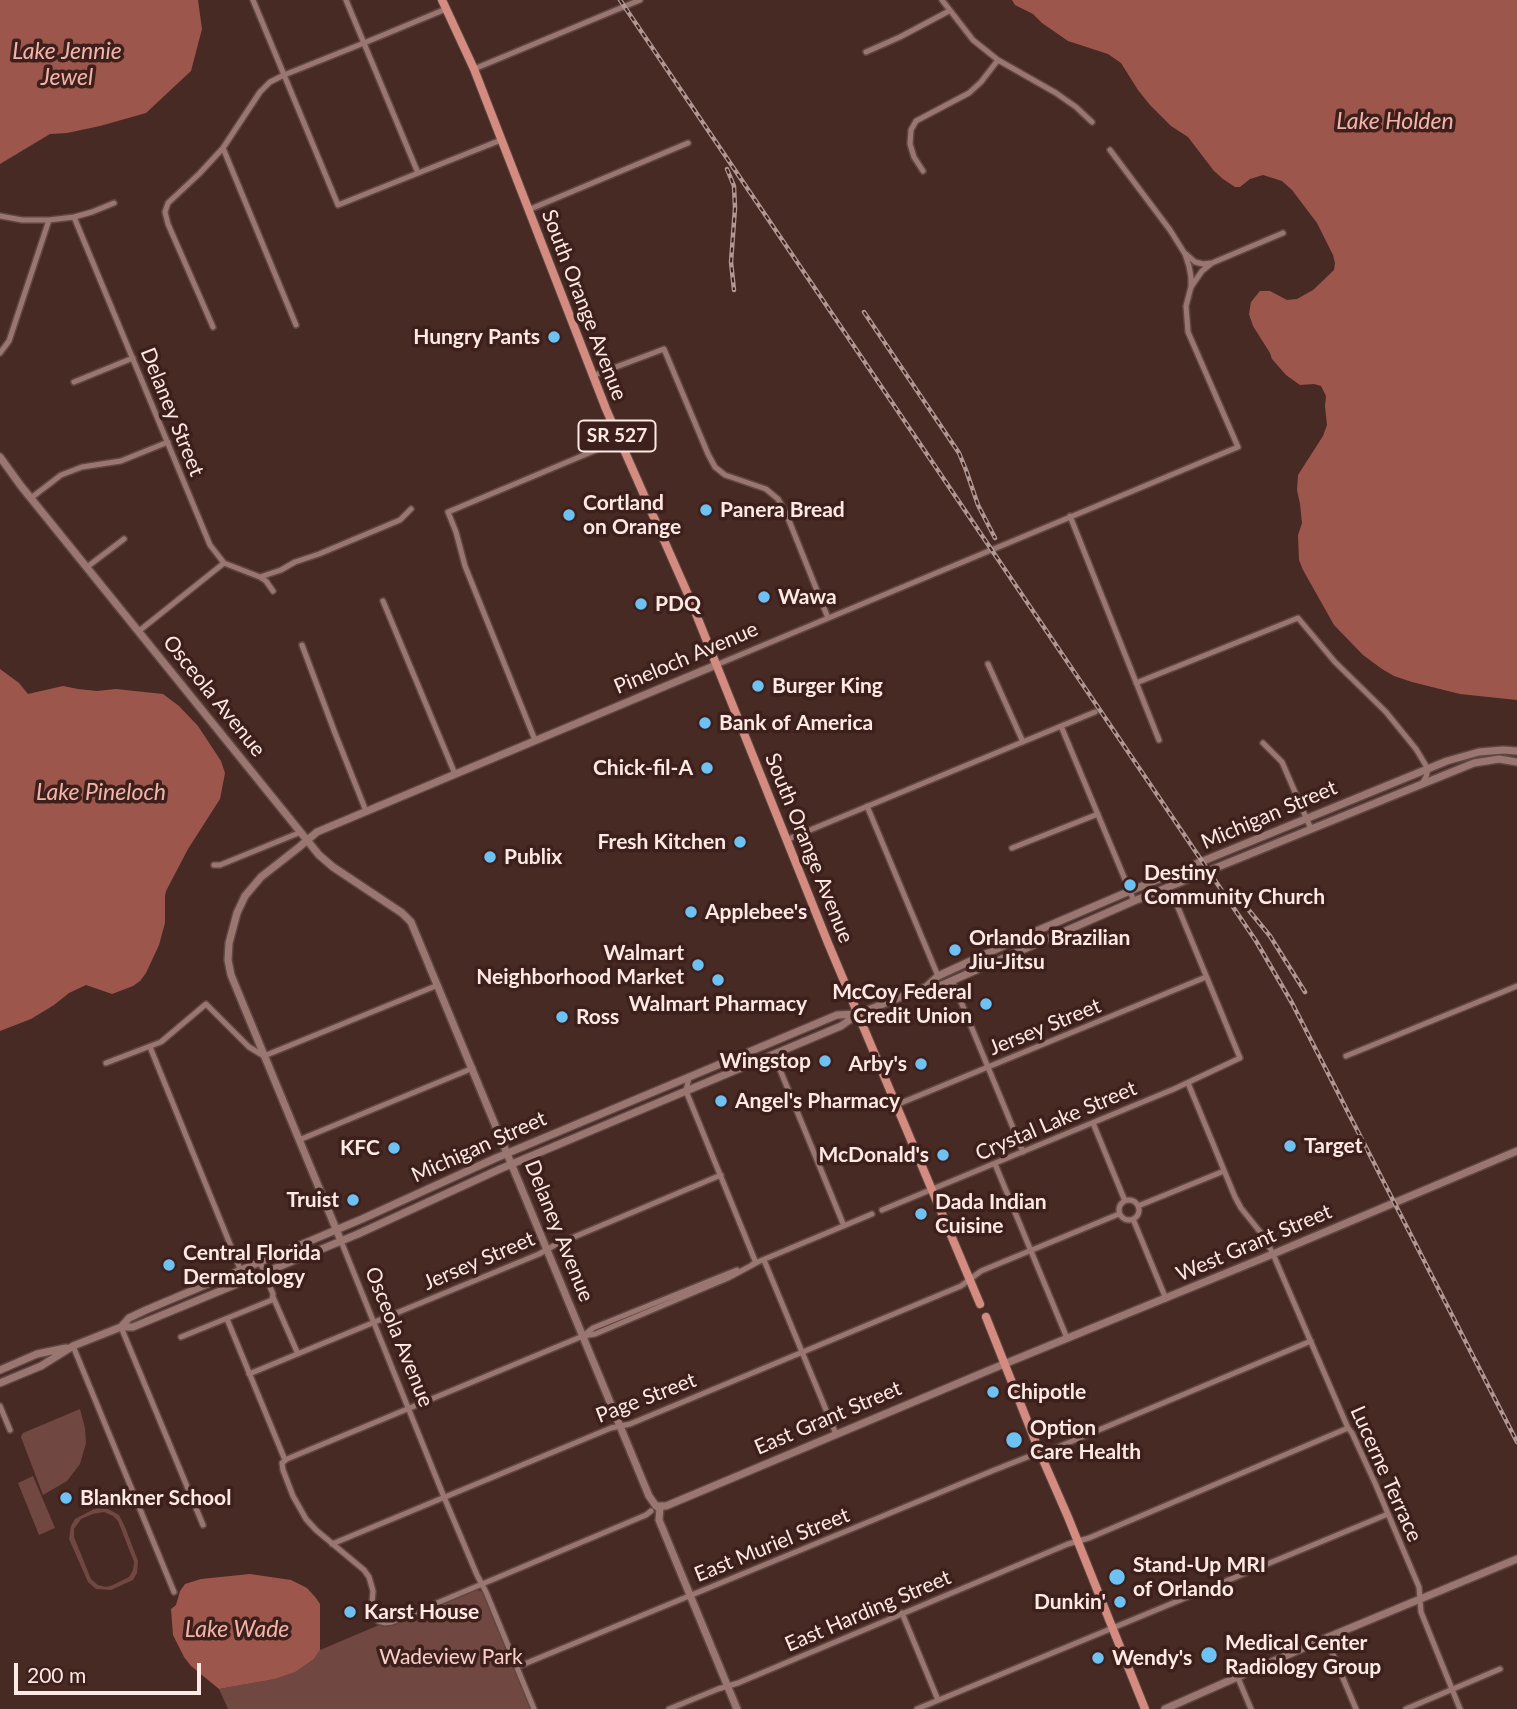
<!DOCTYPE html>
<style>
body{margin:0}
#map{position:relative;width:1517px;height:1709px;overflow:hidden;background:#482a25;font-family:Lato,sans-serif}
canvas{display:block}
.scale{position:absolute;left:14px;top:1663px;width:187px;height:32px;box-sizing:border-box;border:4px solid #fee9e5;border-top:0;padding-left:9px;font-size:21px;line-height:24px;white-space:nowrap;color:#fee9e5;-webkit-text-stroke:5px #3d201c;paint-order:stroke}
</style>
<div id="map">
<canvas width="1517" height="1709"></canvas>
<div class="scale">200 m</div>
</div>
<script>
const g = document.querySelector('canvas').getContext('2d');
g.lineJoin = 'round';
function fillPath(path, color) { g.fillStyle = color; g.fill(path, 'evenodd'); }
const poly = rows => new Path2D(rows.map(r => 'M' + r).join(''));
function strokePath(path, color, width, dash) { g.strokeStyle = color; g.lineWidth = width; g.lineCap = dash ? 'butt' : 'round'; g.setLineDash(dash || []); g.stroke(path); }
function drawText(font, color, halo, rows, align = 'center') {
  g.font = font + ' Lato,sans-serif'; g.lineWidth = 7; g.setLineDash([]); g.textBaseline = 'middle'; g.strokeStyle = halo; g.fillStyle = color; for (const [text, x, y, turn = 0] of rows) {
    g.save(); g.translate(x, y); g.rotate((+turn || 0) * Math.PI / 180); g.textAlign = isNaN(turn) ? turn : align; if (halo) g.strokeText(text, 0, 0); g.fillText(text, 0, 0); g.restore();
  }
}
fillPath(poly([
 [80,1409,85,1428,86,1443,80,1464,67,1481,43,1495,21,1437,23,1433],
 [33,1476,55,1528,39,1535,18,1483],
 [96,1508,108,1509,119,1515,125,1527,138,1561,137,1573,133,1580,111,1590,96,1589,88,1582,69,1539,71,1526,75,1519],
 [104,1512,113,1516,118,1521,134,1562,133,1570,129,1577,113,1585,106,1587,98,1585,91,1579,74,1537,74,1529,81,1519,93,1514],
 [477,1590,481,1591,484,1594,532,1709,228,1709,219,1689,275,1679,294,1672,314,1659,320,1650,379,1625,385,1627,393,1625]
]), '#704741');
fillPath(poly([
 [0,0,198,0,202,29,191,71,146,113,100,126,67,133,50,134,0,164],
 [1012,0,1517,0,1517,700,1460,694,1412,682,1394,676,1382,669,1363,655,1334,625,1303,570,1299,560,1298,535,1302,523,1300,504,1297,490,1298,475,1323,436,1327,425,1325,406,1326,396,1321,386,1314,384,1300,385,1286,375,1272,359,1270,353,1253,326,1249,314,1251,302,1260,291,1270,291,1287,300,1297,299,1313,290,1334,270,1335,263,1333,255,1317,223,1292,190,1282,181,1263,175,1250,179,1240,187,1235,187,1223,179,1214,171,1188,137,1171,126,1150,105,1138,90,1121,63,1108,54,1068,41,1042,23,1033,14,1015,5],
 [0,669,19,683,28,694,63,686,78,689,97,691,116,689,163,694,179,706,198,726,221,761,225,773,220,799,188,849,166,891,165,896,165,923,159,945,146,973,140,981,133,986,112,994,86,985,69,993,54,1005,31,1019,0,1031],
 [250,1574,291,1580,307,1588,316,1598,320,1604,320,1650,314,1659,295,1672,275,1679,219,1689,191,1666,184,1657,173,1635,171,1609,176,1605,180,1591,185,1584,201,1579]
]), '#9c564c');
const street = poly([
 [253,0,338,205,501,140],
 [346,0,418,173],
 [942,0,973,40,998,60,1056,93,1076,107,1092,122],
 [866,52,900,37,949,11],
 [474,69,640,0],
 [223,148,296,325],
 [923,171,914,157,910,144,911,130,916,121,969,93,981,82,998,60],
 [528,210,688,143],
 [0,216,22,220,49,220,74,217,92,212,114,203],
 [74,217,210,545,224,563,260,577,266,581,273,591],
 [1186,254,1195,262,1203,264,1212,263],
 [1191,287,1202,271,1212,263,1283,233],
 [213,327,168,224,165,212,168,203,199,174,223,148,260,92,270,82,284,75,364,43,446,9],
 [0,353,9,341,49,220],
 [592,376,664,349,708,454,715,467,725,475,766,489,778,499,786,513,828,618],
 [74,382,133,358],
 [31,498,61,475,82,467,121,461,168,442],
 [1070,516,1159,740],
 [87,567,124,539],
 [260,577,281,570,295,562,319,554,400,520,411,509],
 [383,601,455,774],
 [139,631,224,563],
 [302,645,335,733,366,811],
 [988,664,1023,742],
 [716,665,1238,447,1188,332,1186,306,1191,287,1191,277,1189,266,1185,254,1170,230,1110,150],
 [1136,683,1298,618,1335,662,1386,712,1416,749,1428,769,1426,777,1421,785],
 [1061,726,1134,901],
 [535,740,465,566,456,532,448,512,596,450,620,442],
 [1263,743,1282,762,1311,829],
 [867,806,938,976],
 [786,840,1095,712],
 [1012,848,1098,814],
 [214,865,220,865,301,832],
 [952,980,1023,1152],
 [150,1047,245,1281],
 [774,1055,844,1226],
 [1346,1056,1517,986],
 [106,1063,161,1042,206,1004,249,1047,264,1056,438,985],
 [689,1077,686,1091,756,1263],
 [1188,1083,1235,1197,1241,1208,1265,1238,1273,1254,1348,1428,1352,1433,1375,1483,1419,1587,1421,1612,1460,1709],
 [896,1105,1206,977],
 [1093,1123,1125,1201],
 [299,1140,473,1068],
 [995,1164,1067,1338],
 '1119 1210a10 10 0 1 1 20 0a10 10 0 1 1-20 0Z',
 [1138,1206,1224,1171],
 [882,1210,1174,1089,1240,1058,1165,876],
 [1133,1219,1166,1299],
 [341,1241,444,1497,477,1575,486,1592,534,1709],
 [764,1260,836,1434],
 [753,1264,872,1214],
 [273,1297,298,1354],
 [227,1319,285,1460],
 [121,1327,203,1525],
 [583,1336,593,1328,737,1270],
 [181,1337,272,1300,273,1294,260,1262],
 [73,1346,174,1592],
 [249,1374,539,1254,555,1245,721,1175],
 [0,1406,10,1430],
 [651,1511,646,1515,392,1622,385,1623,378,1621,374,1616,372,1604,373,1591,369,1577,364,1570,316,1530,306,1519,293,1496,283,1470,282,1463,287,1459,583,1336,595,1334,728,1278,756,1263],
 [332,1544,611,1428,630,1424,961,1286,981,1271,1119,1214],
 [902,1613,938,1700],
 [1326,1638,1356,1709],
 [517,1667,992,1471,1030,1456,1051,1450,1311,1341],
 [1238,1678,1251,1709],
 [669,1709,718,1689,738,1683,1068,1544,1089,1538,1348,1428],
 [917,1709,1388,1514],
 [1406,1709,1500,1669]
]);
const secondary = poly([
 [0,457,21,486,319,855,333,867,402,913,411,922,649,1496,656,1506,660,1508,659,1520,737,1709],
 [927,986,938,976,1027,935,1130,891,1447,761,1479,752,1503,750,1517,751],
 [341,1241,231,975,228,960,229,943,237,913,245,896,261,877,298,848,317,832,716,665],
 [121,1327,129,1318,146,1310,362,1219,496,1158,837,1015,858,1014],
 [0,1370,37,1354,66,1348],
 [0,1383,41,1366,73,1346,121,1327,133,1327,358,1234,500,1169,841,1026,858,1014,926,987,942,985,1134,901,1474,763,1499,759,1517,762],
 [657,1506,666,1506,992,1369,1273,1254,1517,1151],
 [1165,1709,1326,1638,1517,1559]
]);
const primary = poly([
 [442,0,474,69,606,409,690,599,828,943,980,1304],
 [986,1317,1040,1453,1068,1517,1145,1709]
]);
strokePath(street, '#5f4642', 8);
strokePath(secondary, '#5f4642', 10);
strokePath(primary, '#5f4642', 10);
strokePath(street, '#9a7670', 5);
strokePath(secondary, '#9a7670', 7);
strokePath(primary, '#d48b80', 8);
const rail = poly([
 [620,0,1256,941,1292,1003,1517,1442],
 [727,169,734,186,735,208,731,262,734,290],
 [864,312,959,453,966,470,978,505,995,538],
 [1238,897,1270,936,1305,992]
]);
strokePath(rail, '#b09793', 4.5);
strokePath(rail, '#3d201c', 2, [5]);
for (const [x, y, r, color] of [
 [554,337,7,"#6ec2f3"],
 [706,510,7,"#6ec2f3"],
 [569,515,7,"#6ec2f3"],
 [764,597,7,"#6ec2f3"],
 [641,604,7,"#6ec2f3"],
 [758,686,7,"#6ec2f3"],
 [705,723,7,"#6ec2f3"],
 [707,768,7,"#6ec2f3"],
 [740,842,7,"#6ec2f3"],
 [490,857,7,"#6ec2f3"],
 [1130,885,7,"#6ec2f3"],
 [691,912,7,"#6ec2f3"],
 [955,950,7,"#6ec2f3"],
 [698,965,7,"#6ec2f3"],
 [718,980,7,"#6ec2f3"],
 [986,1004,7,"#6ec2f3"],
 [562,1017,7,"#6ec2f3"],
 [825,1061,7,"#6ec2f3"],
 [921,1064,7,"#6ec2f3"],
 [721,1101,7,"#6ec2f3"],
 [1290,1146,7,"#6ec2f3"],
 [394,1148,7,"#6ec2f3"],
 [943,1155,7,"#6ec2f3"],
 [353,1200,7,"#6ec2f3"],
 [921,1214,7,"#6ec2f3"],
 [169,1265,7,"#6ec2f3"],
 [993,1392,7,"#6ec2f3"],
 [1014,1440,9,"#6ec2f3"],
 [66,1498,7,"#6ec2f3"],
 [1117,1577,9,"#6ec2f3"],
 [1120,1602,7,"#6ec2f3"],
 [350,1612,7,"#6ec2f3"],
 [1209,1655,9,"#6ec2f3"],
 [1098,1658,7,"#6ec2f3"]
]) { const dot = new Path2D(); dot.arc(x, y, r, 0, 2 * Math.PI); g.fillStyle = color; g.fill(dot); strokePath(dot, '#3d201c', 2.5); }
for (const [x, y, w] of [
 [617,436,77]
]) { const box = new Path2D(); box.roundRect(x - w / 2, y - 15.5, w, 31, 5); g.fillStyle = '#3d201c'; g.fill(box); strokePath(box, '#fee9e5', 2); }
drawText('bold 19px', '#fee9e5', null, [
 ["SR 527",617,436]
]);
drawText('21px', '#fee9e5', '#3d201c', [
 ["South Orange Avenue",584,305,69],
 ["Delaney Street",172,412,68],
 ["Pineloch Avenue",686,658,-23],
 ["Osceola Avenue",214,696,51],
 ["Michigan Street",1269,815,-23],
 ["South Orange Avenue",809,848,68],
 ["Jersey Street",1045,1027,-22],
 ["Crystal Lake Street",1056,1121,-23],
 ["Michigan Street",479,1147,-24],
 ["Delaney Avenue",559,1231,68],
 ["West Grant Street",1254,1243,-23],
 ["Jersey Street",479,1261,-23],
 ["Osceola Avenue",399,1337,68],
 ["Page Street",646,1398,-21],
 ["East Grant Street",828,1418,-23],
 ["Lucerne Terrace",1386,1474,66],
 ["East Muriel Street",772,1545,-22],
 ["East Harding Street",868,1611,-23]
]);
drawText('bold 21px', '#fee9e5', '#3d201c', [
 ["Hungry Pants",540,337,"right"],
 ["Cortland",583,503],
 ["on Orange",583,527],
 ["Panera Bread",720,510],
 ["Wawa",778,597],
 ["PDQ",655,604],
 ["Burger King",772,686],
 ["Bank of America",719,723],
 ["Chick-fil-A",693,768,"right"],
 ["Fresh Kitchen",726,842,"right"],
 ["Publix",504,857],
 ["Destiny",1144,873],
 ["Community Church",1144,897],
 ["Applebee's",705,912],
 ["Orlando Brazilian",969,938],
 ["Jiu-Jitsu",969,962],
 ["Walmart",684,953,"right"],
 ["Neighborhood Market",684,977,"right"],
 ["McCoy Federal",972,992,"right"],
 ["Credit Union",972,1016,"right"],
 ["Walmart Pharmacy",718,1004,"center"],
 ["Ross",576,1017],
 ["Wingstop",811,1061,"right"],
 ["Arby's",907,1064,"right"],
 ["Angel's Pharmacy",735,1101],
 ["Target",1304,1146],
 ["KFC",380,1148,"right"],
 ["McDonald's",929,1155,"right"],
 ["Truist",339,1200,"right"],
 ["Dada Indian",935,1202],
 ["Cuisine",935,1226],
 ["Central Florida",183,1253],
 ["Dermatology",183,1277],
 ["Chipotle",1007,1392],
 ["Option",1030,1428],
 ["Care Health",1030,1452],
 ["Blankner School",80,1498],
 ["Stand-Up MRI",1133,1565],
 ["of Orlando",1133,1589],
 ["Dunkin'",1106,1602,"right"],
 ["Karst House",364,1612],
 ["Medical Center",1225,1643],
 ["Radiology Group",1225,1667],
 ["Wendy's",1112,1658]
], 'left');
drawText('21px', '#fbd0c9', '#3d201c', [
 ["Wadeview Park",451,1657]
]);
drawText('italic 23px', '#f3b4aa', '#3d201c', [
 ["Lake Jennie",67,52],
 ["Jewel",67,78],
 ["Lake Holden",1395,122],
 ["Lake Pineloch",101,793],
 ["Lake Wade",237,1630]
]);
</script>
